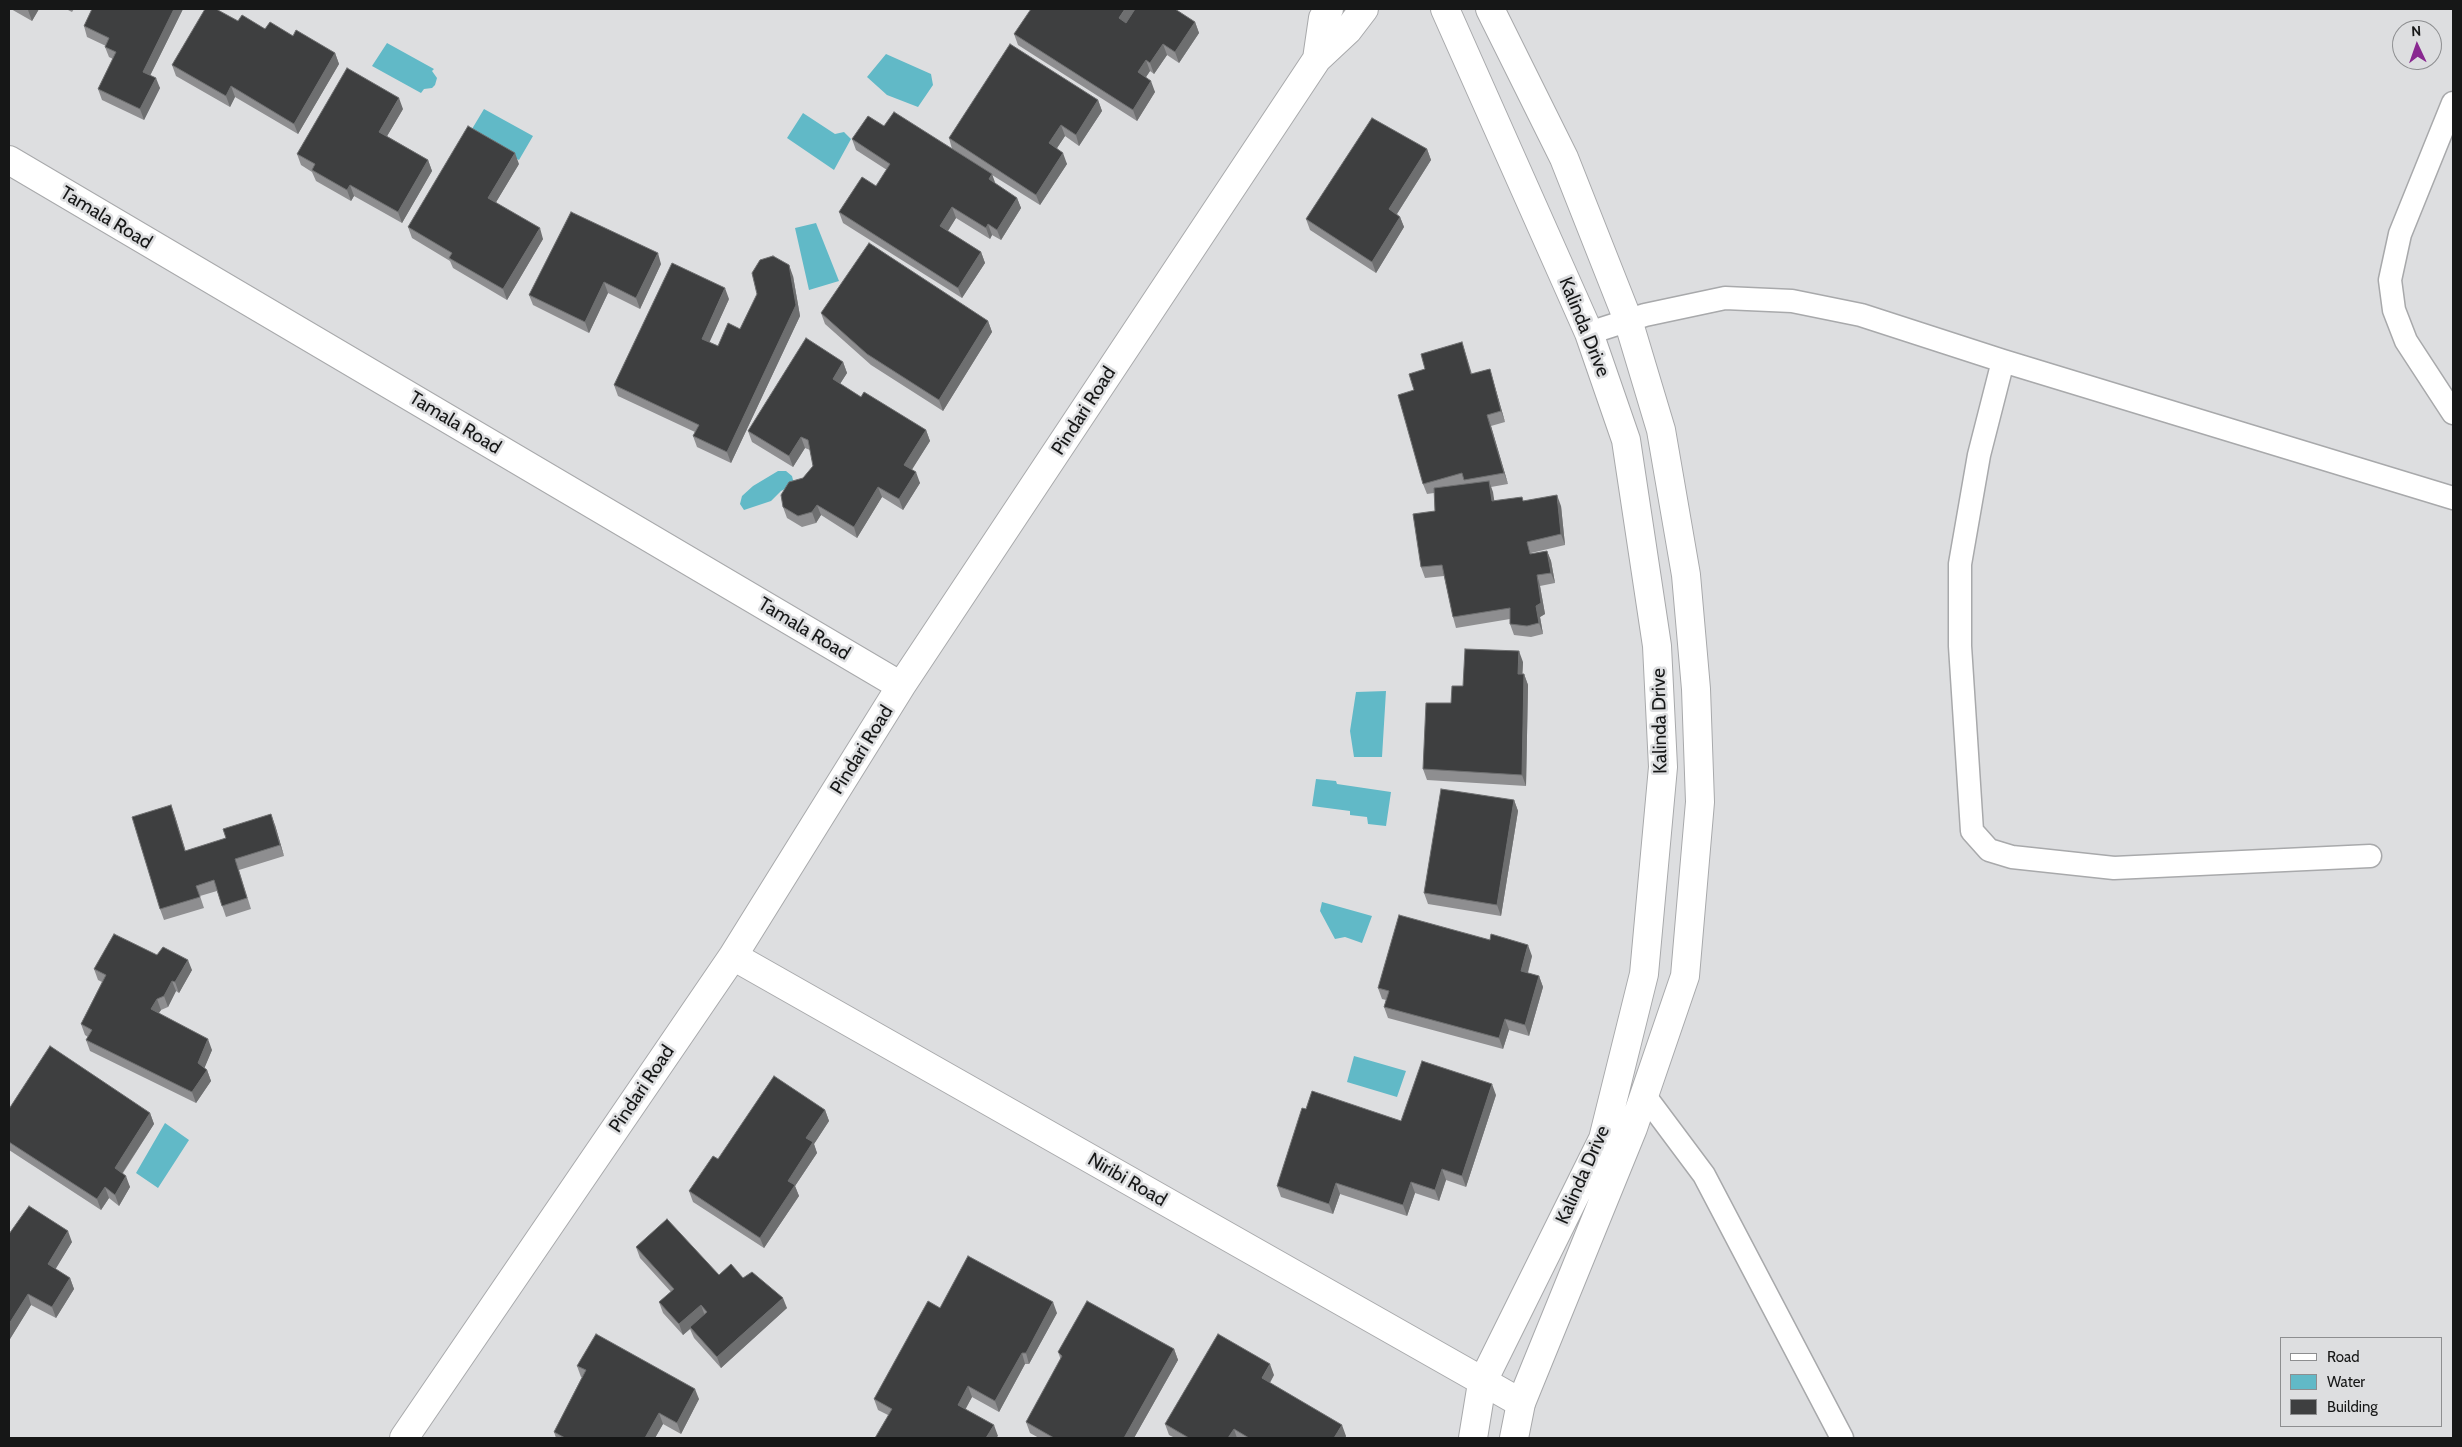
<!DOCTYPE html>
<style>
body{margin:0}
#map{position:relative;width:2462px;height:1447px;overflow:hidden;background:#dddee0;font-family:Cabin,sans-serif}
canvas{display:block}
.frame{position:absolute;inset:0;border:10px solid #161717;pointer-events:none}
.legend{position:absolute;left:2280px;top:1337px;width:162px;height:90px;box-sizing:border-box;background:#dddee0;border:1px solid #8d8e90;margin:0;padding:6px 9px;list-style:none;font-size:15px;color:#161717}
.legend li{display:flex;align-items:center;gap:10px;height:25px}
.legend b{width:25px;border:1px solid #8d8e90}
.north{position:absolute;left:2392px;top:20px;width:50px;height:50px;box-sizing:border-box;background:#dddee0;border:1px solid #8d8e90;border-radius:50%;rotate:357deg;font-size:14px;font-weight:700;line-height:20px;text-align:center;color:#161717}
.north::after{content:'';display:block;margin:auto;width:18px;height:22px;background:#892890;clip-path:polygon(50% 0,100% 100%,50% 72%,0 100%)}
</style>
<div id="map">
<canvas width="2462" height="1447"></canvas>
<div class="frame"></div>
<ul class="legend">
<li><b style="height:6px;background:#fff"></b>Road</li>
<li><b style="height:14px;background:#61b9c7"></b>Water</li>
<li><b style="height:14px;background:#3e3f40"></b>Building</li>
</ul>
<div class="north">N</div>
</div>
<script>
const g = document.querySelector('canvas').getContext('2d');
g.lineJoin = 'round';
function fillPath(path, color) { g.fillStyle = color; g.fill(path, 'evenodd'); }
const poly = rows => new Path2D(rows.map(r => 'M' + r).join(''));
function strokePath(path, color, width, dash) { g.strokeStyle = color; g.lineWidth = width; g.lineCap = dash ? 'butt' : 'round'; g.setLineDash(dash || []); g.stroke(path); }
function drawText(font, color, halo, rows, align = 'center') {
  g.font = font + ' Cabin,sans-serif'; g.lineWidth = 5; g.setLineDash([]); g.textBaseline = 'middle'; g.strokeStyle = halo; g.fillStyle = color; for (const [text, x, y, turn = 0] of rows) {
    g.save(); g.translate(x, y); g.rotate((+turn || 0) * Math.PI / 180); g.textAlign = isNaN(turn) ? turn : align; if (halo) g.strokeText(text, 0, 0); g.fillText(text, 0, 0); g.restore();
  }
}
fillPath(poly([
 [387,43,434,69,432,71,437,78,435,85,432,88,424,89,421,93,372,66],
 [886,54,931,74,933,85,918,107,887,95,867,77],
 [484,109,533,136,519,160,469,134],
 [803,113,835,134,844,132,851,139,834,170,787,138],
 [816,223,839,281,809,290,795,228],
 [778,471,786,471,792,476,794,484,781,491,771,501,744,510,740,504,742,496,753,486],
 [1386,691,1382,757,1354,757,1350,731,1356,692],
 [1316,779,1336,781,1337,784,1391,792,1386,826,1368,824,1367,817,1350,815,1350,811,1312,806],
 [1322,902,1372,916,1362,943,1345,937,1335,939,1320,911],
 [1354,1056,1406,1071,1397,1097,1347,1082],
 [165,1123,189,1140,158,1188,136,1173]
]), '#61b9c7');
const service = poly([
 [2453,103,2400,234,2390,280,2394,310,2406,341,2453,413],
 [1589,333,1645,315,1725,298,1792,301,1861,315,2003,361,2453,498],
 [2003,361,1979,455,1960,564,1960,646,1972,831,1989,850,2012,857,2114,868,2370,856],
 [1645,1096,1704,1175,1842,1438]
]);
const minor = poly([
 [1317,59,1323,18,1329,9],
 [9,160,901,686],
 [733,956,1521,1403],
 [404,1438,733,956,901,686,1317,59,1348,30,1364,9]
]);
const tertiary = poly([
 [1445,9,1589,333,1626,440,1657,646,1663,767,1644,974,1603,1139,1482,1383,1473,1438],
 [1490,9,1564,158,1628,320,1661,430,1686,575,1696,689,1700,802,1685,976,1633,1128,1521,1403,1514,1438]
]);
strokePath(service, '#a8a9ab', 25);
strokePath(minor, '#a8a9ab', 30);
strokePath(tertiary, '#a8a9ab', 30);
strokePath(service, '#fff', 22);
strokePath(minor, '#fff', 28);
strokePath(tertiary, '#fff', 28);
fillPath(poly([
 [11,9,39,9,32,21],
 [66,9,74,9,72,12],
 [92,9,183,9,150,75,160,88,144,120,102,100,98,89,113,59,109,57,105,47,106,46,87,37,84,26],
 [238,21,293,36,335,53,339,64,298,134,235,97,230,107,176,76,172,65],
 [1195,22,1199,33,1179,63,1167,55,1154,74,1150,71,1146,77,1155,92,1137,121,1018,45,1014,34],
 [1098,100,1102,111,1079,146,1065,136,1057,148,1067,164,1040,205,992,175,995,184,1017,198,1021,208,1001,240,992,235,990,239,956,218,948,231,981,252,985,263,962,298,843,223,839,212,876,186,887,170,856,150,852,139,884,126,952,149,949,138],
 [403,109,387,136,428,160,432,171,402,223,354,196,351,201,316,181,312,172,301,165,297,154],
 [1427,149,1431,160,1397,214,1400,217,1404,227,1376,273,1310,230,1306,219],
 [519,164,496,202,543,239,507,300,453,268,450,261,412,238,408,227],
 [661,264,640,309,608,293,589,333,533,305,529,295],
 [793,276,800,316,731,463,697,447,693,436,695,432,618,396,614,385,729,299,709,342,718,346,740,329],
 [821,313,988,321,992,332,943,411,871,365,825,324],
 [1462,342,1472,374,1490,369,1493,380,1505,422,1491,426,1508,484,1491,487,1494,501,1523,501,1561,506,1565,545,1531,553,1532,554,1547,551,1551,561,1555,583,1540,586,1545,614,1540,617,1543,634,1531,637,1514,635,1510,624,1510,619,1456,628,1453,617,1444,576,1425,578,1421,567,1435,511,1434,493,1427,494,1423,484,1425,369],
 [843,362,847,373,840,384,861,397,926,430,930,441,911,470,920,483,903,510,882,497,857,538,821,515,816,523,802,527,787,518,783,507,803,478,813,466,810,450,805,448,793,467,752,442,748,431],
 [1523,662,1522,674,1524,674,1528,685,1526,786,1427,780,1423,769,1451,703,1463,686],
 [1514,800,1518,811,1501,916,1428,904,1424,893],
 [171,805,185,851,275,825,284,856,239,870,251,909,226,917,217,891,200,896,204,908,164,920,160,909],
 [157,955,192,970,179,993,176,991,168,1007,161,1010,159,1013,212,1050,204,1068,207,1070,211,1081,196,1103,90,1051,86,1040,88,1037,85,1035,81,1024,102,982,98,980,94,969],
 [1532,956,1528,973,1539,976,1543,987,1529,1036,1509,1030,1503,1049,1388,1018,1384,1007,1386,1000,1382,999,1378,988],
 [1496,1095,1466,1187,1446,1180,1439,1201,1415,1193,1407,1216,1340,1194,1333,1214,1281,1197,1277,1186,1306,1109,1401,1121],
 [9,1109,150,1113,154,1124,123,1173,130,1187,119,1206,109,1198,101,1210,9,1150],
 [825,1110,829,1121,814,1144,817,1153,795,1186,799,1196,764,1248,693,1202,689,1191,718,1159],
 [9,1234,72,1242,55,1269,70,1278,74,1289,56,1318,31,1305,10,1339,9,1338],
 [636,1247,719,1275,743,1278,787,1308,721,1368,694,1338,690,1329,683,1335,663,1313,659,1302,671,1292,640,1258],
 [940,1308,1057,1313,1029,1364,1025,1364,999,1412,972,1397,965,1409,998,1436,888,1415,878,1410,874,1399],
 [1174,1349,1178,1360,1134,1438,1039,1438,1030,1433,1026,1422,1061,1360,1058,1352],
 [577,1366,699,1399,681,1434,663,1424,655,1438,556,1438,554,1432,582,1377,581,1377],
 [1274,1375,1270,1383,1346,1436,1345,1438,1175,1438,1169,1435,1165,1424]
]), '#8e8e90');
fillPath(poly([
 [29,9,39,9,32,21,28,10],
 [174,9,183,9,147,82,143,72],
 [1125,9,1136,9,1123,29,1119,18],
 [1195,22,1199,33,1179,63,1175,52],
 [1163,44,1167,55,1154,74,1150,63],
 [335,53,339,64,298,134,294,124],
 [1146,60,1150,71,1142,83,1138,72],
 [156,78,160,88,144,120,140,109],
 [1151,81,1155,92,1137,121,1133,110],
 [231,86,235,97,230,107,226,96],
 [399,98,403,109,383,143,379,132],
 [1098,100,1102,111,1079,146,1076,135],
 [1061,125,1065,136,1053,154,1049,143],
 [1427,149,1431,160,1393,220,1389,209],
 [515,153,519,164,492,209,488,198],
 [1063,153,1067,164,1040,205,1036,195],
 [428,160,432,171,402,223,398,212],
 [992,174,996,185,989,179],
 [350,185,354,196,351,201,347,190],
 [1017,198,1021,208,1001,240,997,230],
 [952,207,956,218,944,237,940,226],
 [1400,217,1404,227,1376,273,1372,262],
 [988,224,992,235,990,239,986,228],
 [540,228,543,239,507,300,503,289],
 [981,252,985,263,962,298,958,288],
 [658,253,661,264,640,309,636,298],
 [789,265,793,276,800,316,731,463,727,452],
 [604,282,608,293,589,333,585,322],
 [725,288,729,299,706,350,702,339],
 [988,321,992,332,943,411,939,400],
 [843,362,847,373,836,390,833,379],
 [1490,369,1493,380,1505,422,1501,411],
 [1487,415,1491,426,1508,484,1504,473],
 [926,430,930,441,908,476,904,465],
 [801,437,805,448,793,467,789,456],
 [916,472,920,483,903,510,899,499],
 [1489,481,1493,492,1496,512,1492,501],
 [878,487,882,497,857,538,854,527],
 [1557,495,1561,506,1565,545,1561,534],
 [817,505,821,515,816,523,812,512],
 [1547,551,1551,561,1555,583,1551,573],
 [1537,575,1540,586,1545,614,1540,617,1543,634,1539,623,1536,606],
 [1519,651,1523,662,1522,685,1518,674],
 [1524,674,1528,685,1526,786,1522,775],
 [1514,800,1518,811,1501,916,1497,905],
 [171,805,175,816,189,862,185,851],
 [271,814,275,825,284,856,280,845],
 [1528,945,1532,956,1525,982,1521,971],
 [188,960,192,970,179,993,175,982],
 [1539,976,1543,987,1529,1036,1525,1025],
 [172,981,176,991,168,1007,164,996],
 [157,999,161,1010,154,1019,151,1009],
 [1505,1019,1509,1030,1503,1049,1499,1038],
 [208,1039,212,1050,202,1074,198,1063],
 [207,1070,211,1081,196,1103,192,1092],
 [1492,1084,1496,1095,1466,1187,1462,1176],
 [825,1110,829,1121,814,1144,817,1153,795,1186,799,1196,764,1248,760,1238,788,1181,806,1138],
 [150,1113,154,1124,119,1178,115,1168],
 [1442,1169,1446,1180,1439,1201,1435,1190],
 [126,1176,130,1187,119,1206,115,1195],
 [1411,1182,1415,1193,1407,1216,1403,1205],
 [1336,1183,1340,1194,1333,1214,1329,1204],
 [105,1187,109,1198,101,1210,97,1199],
 [68,1231,72,1242,52,1275,48,1264],
 [70,1278,74,1289,56,1318,52,1307],
 [28,1294,31,1305,10,1339,9,1336,9,1324],
 [783,1298,787,1308,721,1368,717,1357],
 [1053,1302,1057,1313,1029,1364,1026,1353],
 [701,1305,705,1316,683,1335,679,1324],
 [1174,1349,1178,1360,1134,1438,1124,1438],
 [1022,1353,1025,1364,999,1412,995,1401],
 [1270,1364,1274,1375,1266,1389,1262,1378],
 [968,1386,972,1397,962,1416,958,1405],
 [695,1389,699,1399,681,1434,677,1423],
 [659,1413,663,1424,655,1438,645,1438],
 [994,1425,998,1436,996,1438,986,1438],
 [1342,1425,1346,1436,1345,1438,1334,1438],
 [1234,1429,1237,1438,1228,1438]
]), '#6e6f70');
const building = poly([
 [92,9,174,9,143,72,156,78,140,109,98,89,116,52,105,47,109,38,84,26,92,9],
 [205,9,216,9,238,21,242,15,265,29,270,22,293,36,296,30,335,53,294,124,231,86,226,96,172,65,205,9],
 [1031,9,1125,9,1119,18,1126,23,1135,9,1175,9,1195,22,1175,52,1163,44,1150,63,1146,60,1138,72,1151,81,1133,110,1014,34,1031,9],
 [1010,44,1098,100,1076,135,1061,125,1049,143,1063,153,1036,195,949,138,1010,44],
 [347,68,399,98,379,132,428,160,398,212,350,185,347,190,312,170,315,164,297,154,347,68],
 [894,112,992,174,989,179,1017,198,997,230,988,224,986,228,952,207,940,226,981,252,958,288,839,212,862,177,876,186,890,164,852,139,868,116,884,126,894,112],
 [1372,118,1427,149,1389,209,1400,217,1372,262,1306,219,1372,118],
 [468,126,515,153,488,198,540,228,503,289,449,258,452,253,408,227,468,126],
 [571,212,658,253,636,298,604,282,585,322,529,295,571,212],
 [869,243,988,321,939,400,867,354,821,313,869,243],
 [773,256,789,265,796,305,727,452,693,436,699,425,614,385,672,263,725,288,702,339,718,346,728,323,740,329,757,294,752,273,760,260,773,256],
 [806,338,843,362,833,379,861,397,864,392,926,430,904,465,916,472,899,499,878,487,854,527,817,505,812,512,798,516,783,507,781,495,789,482,803,478,813,466,808,440,801,437,789,456,748,431,806,338],
 [1462,342,1471,374,1490,369,1501,411,1487,415,1504,473,1464,480,1462,473,1423,484,1398,395,1414,390,1409,374,1425,369,1421,354,1462,342],
 [1489,481,1492,501,1522,497,1523,501,1557,495,1561,534,1527,542,1530,554,1547,551,1551,573,1537,575,1541,603,1536,606,1539,623,1527,626,1510,624,1510,608,1453,617,1442,565,1421,567,1413,514,1435,511,1434,488,1489,481],
 [1465,649,1519,651,1518,674,1524,674,1522,775,1423,769,1426,703,1451,703,1452,686,1463,686,1465,649],
 [1441,789,1514,800,1497,905,1424,893,1441,789],
 [171,805,185,851,226,838,223,829,271,814,280,845,235,859,247,898,222,906,214,880,196,886,200,897,160,909,132,817,171,805],
 [1399,915,1490,940,1491,934,1528,945,1521,971,1539,976,1525,1025,1505,1019,1499,1038,1384,1007,1389,991,1378,988,1399,915],
 [114,934,157,955,163,947,188,960,175,982,172,981,164,996,157,999,151,1009,208,1039,198,1063,207,1070,192,1092,86,1040,92,1030,81,1024,106,975,94,969,114,934],
 [50,1046,150,1113,115,1168,126,1176,115,1195,105,1187,97,1199,9,1142,9,1109,50,1046],
 [1422,1061,1492,1084,1462,1176,1442,1169,1435,1190,1411,1182,1403,1205,1336,1183,1329,1204,1277,1186,1302,1108,1306,1109,1312,1091,1401,1121,1422,1061],
 [774,1076,825,1110,806,1138,813,1142,788,1181,795,1185,760,1238,689,1191,713,1156,718,1159,774,1076],
 [29,1206,68,1231,48,1264,70,1278,52,1307,28,1294,9,1324,9,1234,29,1206],
 [667,1219,719,1275,731,1264,743,1278,752,1272,783,1298,717,1357,690,1327,707,1312,701,1305,679,1324,659,1302,674,1289,636,1247,667,1219],
 [968,1256,1053,1302,1026,1353,1022,1353,995,1401,968,1386,958,1405,994,1425,986,1438,875,1438,892,1409,874,1399,928,1301,940,1308,968,1256],
 [1087,1301,1174,1349,1124,1438,1054,1438,1026,1422,1062,1356,1058,1352,1087,1301],
 [596,1334,695,1389,677,1423,659,1413,645,1438,565,1438,554,1432,586,1370,577,1366,596,1334],
 [1218,1334,1270,1364,1262,1378,1342,1425,1334,1438,1249,1438,1234,1429,1228,1438,1189,1438,1165,1424,1218,1334]
]);
fillPath(building, '#3e3f40');
strokePath(building, '#6e6f70', 1);
drawText('19px', '#161717', '#dddee0', [
 ["Tamala Road",106,218,31],
 ["Kalinda Drive",1584,327,68],
 ["Pindari Road",1084,411,-57],
 ["Tamala Road",455,423,31],
 ["Tamala Road",804,629,31],
 ["Kalinda Drive",1660,721,-91],
 ["Pindari Road",862,750,-58],
 ["Pindari Road",642,1089,-56],
 ["Kalinda Drive",1583,1175,-66],
 ["Niribi Road",1127,1180,30]
]);
</script>
